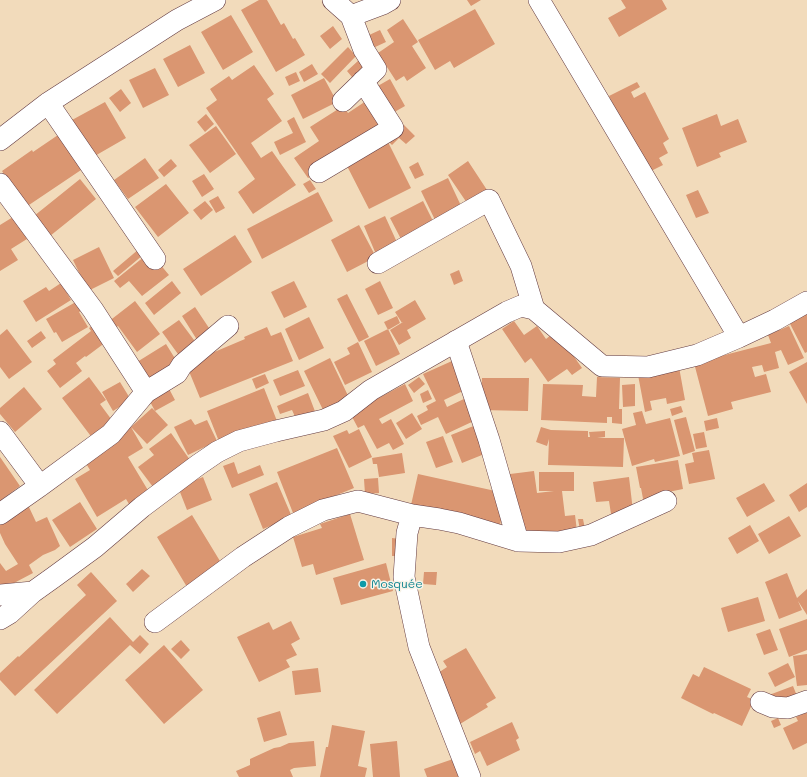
<!DOCTYPE html>
<meta charset="utf-8">
<style>
body{margin:0}
canvas{display:block;background:#f2dbbb}
</style>
<canvas width="807" height="777"></canvas>
<script>
const g = document.querySelector('canvas').getContext('2d');
g.lineJoin = 'round';
function fillPath(path, color) { g.fillStyle = color; g.fill(path, 'evenodd'); }
const poly = rows => new Path2D(rows.map(r => 'M' + r).join(''));
function strokePath(path, color, width, dash) { g.strokeStyle = color; g.lineWidth = width; g.lineCap = dash ? 'butt' : 'round'; g.setLineDash(dash || []); g.stroke(path); }
function drawText(font, color, halo, rows, align = 'center') {
  g.font = font + ' Mali,sans-serif'; g.lineWidth = 3; g.setLineDash([]); g.textBaseline = 'middle'; g.strokeStyle = halo; g.fillStyle = color; for (const [text, x, y, turn = 0] of rows) {
    g.save(); g.translate(x, y); g.rotate((+turn || 0) * Math.PI / 180); g.textAlign = isNaN(turn) ? turn : align; if (halo) g.strokeText(text, 0, 0); g.fillText(text, 0, 0); g.restore();
  }
}
fillPath(poly([
 [259,0,267,0,281,25,284,23,293,39,295,38,305,55,276,72,241,10],
 [467,0,481,0,471,6],
 [621,0,662,0,667,9,619,37,608,18,626,8],
 [475,9,495,44,454,68,450,61,435,70,418,40],
 [231,15,253,52,223,70,201,32],
 [403,19,418,42,412,46,426,68,407,81,404,76,396,81,378,53,394,42,387,30],
 [333,26,342,39,330,49,320,36],
 [380,30,386,42,373,48,367,36],
 [190,45,205,73,178,87,163,59],
 [348,47,356,56,330,83,321,74],
 [359,60,369,72,356,82,347,71],
 [312,64,318,74,304,82,299,72],
 [254,65,274,94,267,99,282,121,251,143,261,158,272,151,296,185,253,214,238,192,255,179,206,108,217,100,210,89,229,76,232,80],
 [155,68,169,95,143,108,129,80],
 [296,72,300,81,289,86,285,77],
 [324,78,337,102,303,119,291,95],
 [390,79,405,106,391,114,376,87],
 [637,82,640,87,631,92,634,98,645,92,669,139,663,143,668,153,659,158,663,165,647,173,609,96],
 [121,89,131,103,120,112,109,98],
 [366,101,384,129,308,178,294,158,319,141,310,127,343,106,348,113],
 [105,102,126,138,93,157,72,120],
 [206,114,214,124,205,132,197,122],
 [717,114,721,126,738,119,747,142,719,153,721,157,697,167,682,128],
 [294,117,306,142,280,155,274,142,293,133,287,121],
 [404,125,415,136,406,144,399,138,392,145,388,141],
 [216,126,236,154,210,173,189,145],
 [61,133,84,168,26,207,2,171,32,150,33,152],
 [388,142,411,188,369,209,346,164],
 [145,158,159,178,128,199,114,180],
 [171,159,177,166,164,177,158,170],
 [468,161,487,190,467,203,448,175],
 [418,162,424,175,415,179,409,167],
 [204,174,214,189,202,197,192,181],
 [448,178,463,210,436,222,421,191],
 [80,179,96,199,50,236,34,216],
 [310,180,316,189,309,193,303,184],
 [166,184,189,213,158,237,135,207],
 [698,190,709,213,696,218,686,195],
 [318,192,333,221,262,259,247,229],
 [218,196,225,208,216,213,209,201],
 [205,201,213,210,201,220,193,210],
 [423,201,435,225,402,241,390,218],
 [385,216,400,249,378,259,364,226],
 [13,217,27,239,11,249,18,260,0,271,0,225],
 [359,225,376,257,347,272,331,240],
 [235,235,252,262,201,296,183,269],
 [99,247,114,278,88,291,73,260],
 [139,249,143,255,118,276,113,271],
 [145,256,159,263,169,275,142,296,129,281,120,288,114,281],
 [459,270,463,281,454,285,450,274],
 [172,281,181,293,154,315,145,303],
 [294,281,307,307,284,318,271,292],
 [380,281,393,308,378,315,365,289],
 [61,283,71,300,36,322,23,301,46,287,49,291],
 [347,294,369,337,359,342,337,299],
 [81,299,86,308,79,312,88,327,62,342,56,332,54,333,46,319],
 [415,300,426,319,407,330,411,338,399,345,390,330,403,322,402,323,395,312],
 [135,301,160,334,137,352,118,326,114,329,108,322],
 [807,305,807,352,805,353,786,316],
 [195,307,213,334,199,343,182,316],
 [397,316,400,323,388,330,384,322],
 [309,317,324,348,299,360,285,329],
 [179,320,200,348,183,361,162,332],
 [514,321,524,335,537,326,546,339,556,331,582,368,572,375,567,369,548,382,531,358,525,363,502,329],
 [98,322,110,339,86,357,85,356,76,363,82,371,60,388,47,371,56,364,53,360,91,331,89,328],
 [789,326,804,358,788,365,781,350,775,352,779,368,764,372,762,365,752,367,755,377,766,374,771,392,731,402,733,409,708,416,694,363,771,343,768,335],
 [267,327,271,336,281,332,293,361,200,398,186,364,245,339,244,337],
 [7,329,32,362,9,379,0,367,0,335],
 [388,329,400,354,376,366,364,341],
 [41,331,46,338,32,348,27,341],
 [358,342,372,372,345,385,334,362,350,354,347,348],
 [166,344,179,365,150,383,137,362],
 [330,358,352,404,326,416,304,371],
 [452,361,465,390,444,400,447,407,466,398,476,420,446,434,438,417,421,425,417,416,428,410,426,406,436,401,423,374],
 [807,362,807,404,789,372],
 [679,367,685,400,667,404,666,398,650,401,652,410,645,412,638,375],
 [298,370,305,386,280,396,273,380],
 [265,374,269,383,256,389,252,379],
 [89,377,106,400,100,404,114,423,93,439,62,398],
 [419,377,425,384,414,393,408,385],
 [597,377,620,378,619,409,622,409,622,424,612,423,612,417,607,417,607,423,541,420,543,384,583,385,582,396,596,397],
 [482,378,529,378,528,411,481,410],
 [120,382,131,400,113,411,102,392],
 [405,384,413,401,379,419,382,424,391,419,404,444,393,450,389,443,377,449,364,425,358,428,350,413],
 [635,384,635,406,623,407,622,385],
 [167,385,175,400,155,411,168,425,147,444,131,427,152,408,155,411,147,396],
 [24,387,42,409,15,432,0,414,0,408],
 [264,388,277,421,220,444,207,411],
 [428,390,432,399,423,403,420,394],
 [308,393,316,414,297,421,292,410,280,414,277,406],
 [681,406,683,412,672,416,670,409],
 [642,411,646,424,670,418,680,456,655,462,654,459,632,466,622,429,636,425,633,413],
 [412,413,422,429,406,439,396,423],
 [686,417,695,451,683,455,674,420],
 [717,418,719,428,706,431,704,421],
 [191,419,195,425,207,420,217,441,188,455,174,427],
 [476,425,487,453,462,463,451,435],
 [131,427,143,448,128,457,152,497,132,509,126,499,97,517,75,479,90,470,85,462,93,450],
 [541,427,551,430,588,431,588,437,590,437,589,432,605,431,605,437,597,438,624,438,623,467,548,465,549,439,547,446,536,442],
 [359,429,372,457,349,468,333,436,347,430,349,434],
 [704,432,707,447,696,449,693,434],
 [171,433,190,460,153,487,138,467,154,455,149,449],
 [443,436,453,462,436,468,426,442],
 [337,448,354,488,293,513,277,472],
 [709,450,715,479,689,484,685,464,694,462,692,453],
 [402,453,405,473,379,477,377,464,373,464,372,458],
 [0,457,20,486,0,501],
 [678,460,683,489,658,494,644,504,641,488,640,488,636,467],
 [234,462,238,474,260,465,264,475,232,488,223,466],
 [534,471,537,493,554,491,539,491,539,472,574,472,574,491,562,491,565,516,575,515,577,531,522,538,514,510,510,474],
 [418,474,500,492,497,508,504,509,500,525,411,505],
 [203,477,212,500,187,510,178,487],
 [629,477,633,511,611,514,609,501,596,502,593,482],
 [378,478,379,493,365,494,364,479],
 [277,482,292,517,263,529,249,494],
 [764,483,775,501,747,517,736,498],
 [807,483,807,507,799,512,789,495],
 [80,502,97,529,70,547,52,520],
 [28,505,36,522,47,517,60,546,55,550,43,555,29,565,33,573,14,583,0,587,0,563,6,571,18,564,5,544,0,533,0,518],
 [350,514,364,560,316,575,313,564,302,567,293,537,322,528,320,524],
 [192,515,223,566,187,587,157,537],
 [789,516,801,536,769,554,758,534],
 [578,519,583,519,585,529,580,530],
 [750,525,759,541,737,554,728,538],
 [392,538,400,539,399,556,392,556],
 [386,563,393,591,341,605,333,578],
 [142,569,150,576,133,592,126,584],
 [91,572,117,601,15,696,0,680,0,673,18,656,19,657,86,595,77,585],
 [424,572,437,572,436,585,423,584],
 [787,573,797,598,807,589,807,615,798,601,802,610,779,619,765,582],
 [758,597,765,621,728,632,721,608],
 [110,617,133,642,140,635,149,644,140,654,130,645,57,714,34,690],
 [807,619,807,650,789,657,779,629],
 [291,621,300,639,291,644,297,655,286,660,290,667,259,682,237,637,269,622,273,630],
 [770,629,778,650,764,655,756,634],
 [181,640,190,650,181,659,171,649],
 [164,645,203,690,164,724,125,680],
 [466,648,496,698,486,704,488,707,460,724,432,677,447,667,443,661],
 [807,654,807,685,797,686,793,656],
 [788,663,795,677,775,687,768,673],
 [704,667,751,689,747,697,754,700,742,726,714,713,713,714,681,698,693,674,699,677],
 [318,668,321,692,295,695,292,671],
 [793,686,797,696,773,705,769,695],
 [280,711,287,735,264,742,257,718],
 [807,712,807,743,793,750,783,728,798,721,796,717],
 [778,718,781,725,774,728,771,721],
 [512,722,519,738,516,740,520,750,487,766,480,751,475,754,470,742],
 [332,725,365,731,358,766,367,768,365,777,320,777,326,747,328,747],
 [314,741,316,766,294,768,290,770,293,777,239,777,236,771,250,765,250,759,274,748,280,747,289,743],
 [397,741,400,777,373,777,370,744],
 [456,758,463,777,427,777,424,769]
]), '#da9671');
const minor = poly([
 [333,0,351,16,383,4,390,0],
 [539,0,739,337],
 [343,101,376,69,364,50,351,16],
 [48,103,155,259],
 [0,140,48,103,177,20,215,0],
 [319,172,393,128,363,81],
 [0,184,93,310,146,392],
 [378,263,489,200,521,266,534,309],
 [456,341,489,440,518,541],
 [0,432,40,486],
 [0,514,40,486,111,434,146,392,177,373,182,365,228,326],
 [412,515,439,519,459,523,518,541,559,542,591,535,666,501],
 [0,595,33,592],
 [0,619,10,613,33,592,54,577,95,547,142,507,198,465,217,452,239,441,276,431,324,420,344,411,371,390,507,312,521,306,534,309,602,366,648,367,697,355,739,337,775,320,807,302],
 [155,622,243,557,289,527,323,510,358,501,412,515,407,533,404,577,419,647,470,777],
 [761,702,773,707,788,708,807,701]
]);
strokePath(minor, '#633b41', 22);
strokePath(minor, '#fff', 21);
for (const [x, y, r, color] of [
 [363,584,4,"#0f9aa8"]
]) { const dot = new Path2D(); dot.arc(x, y, r, 0, 2 * Math.PI); g.fillStyle = color; g.fill(dot); strokePath(dot, '#f7f3e8', 1.5); }
drawText('12px', '#0d838f', '#f7f3e8', [
 ["Mosquée",371,584]
], 'left');
</script>
